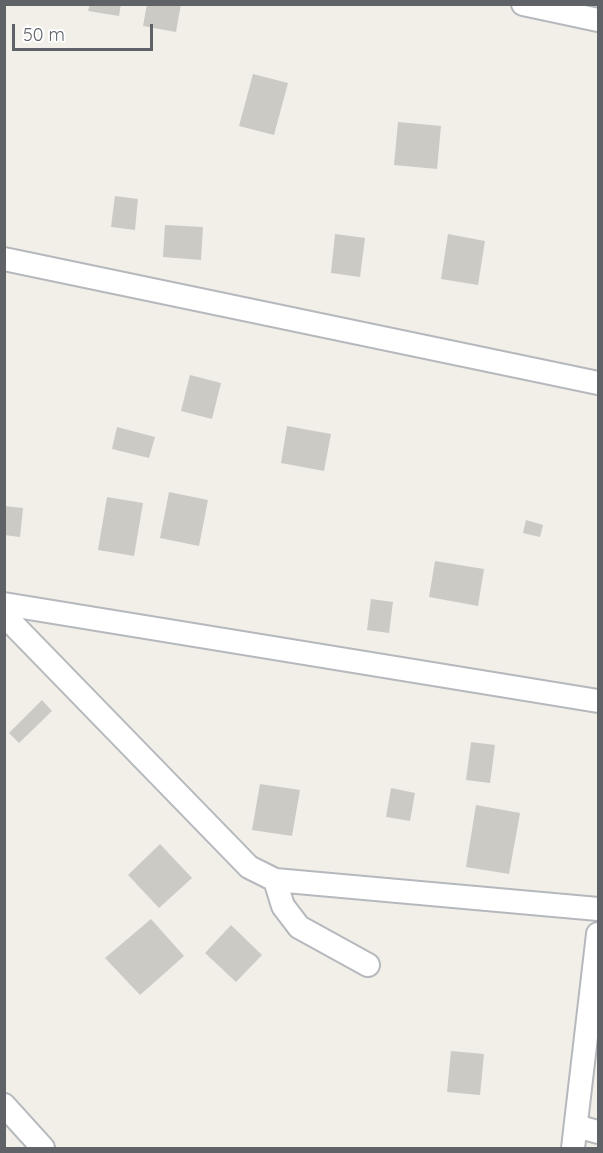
<!DOCTYPE html>
<style>
body{margin:0}
#map{position:relative;width:603px;height:1153px;overflow:hidden;background:#f1efe8;font-family:Quicksand,sans-serif}
canvas{display:block}
.frame{position:absolute;inset:0;border:6px solid #5f6368;pointer-events:none}
.scale{position:absolute;left:12px;top:24px;width:141px;height:27px;box-sizing:border-box;border:3px solid #5f6368;border-top:0;padding-left:8px;font-size:18px;line-height:21px;white-space:nowrap;color:#5f6368;-webkit-text-stroke:4px #fff;paint-order:stroke}
</style>
<div id="map">
<canvas width="603" height="1153"></canvas>
<div class="frame"></div>
<div class="scale">50 m</div>
</div>
<script>
const g = document.querySelector('canvas').getContext('2d');
g.lineJoin = 'round';
function fillPath(path, color) { g.fillStyle = color; g.fill(path, 'evenodd'); }
const poly = rows => new Path2D(rows.map(r => 'M' + r).join(''));
function strokePath(path, color, width, dash) { g.strokeStyle = color; g.lineWidth = width; g.lineCap = dash ? 'butt' : 'round'; g.setLineDash(dash || []); g.stroke(path); }
fillPath(poly([
 [90,4,121,4,119,16,88,11],
 [147,4,181,4,176,32,143,26],
 [253,74,288,83,274,135,239,126],
 [398,122,441,126,437,169,394,165],
 [115,196,138,199,135,230,111,227],
 [165,225,203,227,201,260,163,257],
 [335,234,365,238,360,277,331,273],
 [448,234,485,241,478,285,441,279],
 [190,375,221,383,212,419,181,411],
 [287,426,331,434,324,471,281,463],
 [117,427,155,437,149,458,112,449],
 [169,492,208,500,199,546,160,538],
 [107,497,143,503,134,556,98,550],
 [4,506,23,508,20,537,4,535],
 [526,520,543,525,540,537,523,533],
 [435,561,484,569,478,606,429,597],
 [371,599,393,602,389,633,367,630],
 [42,700,52,711,19,743,9,733],
 [471,742,495,745,490,783,466,780],
 [260,784,300,790,292,836,252,830],
 [391,788,415,793,410,821,386,817],
 [476,805,520,813,509,874,466,867],
 [160,844,192,878,159,908,128,875],
 [151,919,184,956,140,995,105,958],
 [231,925,262,955,236,982,205,953],
 [451,1051,484,1054,480,1095,447,1092]
]), '#cccac5');
const minor = poly([
 [523,4,598,20],
 [4,259,598,383],
 [4,604,598,701],
 [4,615,249,867,275,880,598,909],
 [275,880,283,906,299,927,368,965],
 [4,1105,43,1148],
 [576,1126,598,1132],
 [573,1148,598,934]
]);
strokePath(minor, '#b5b8bc', 26);
strokePath(minor, '#fff', 22);
</script>
